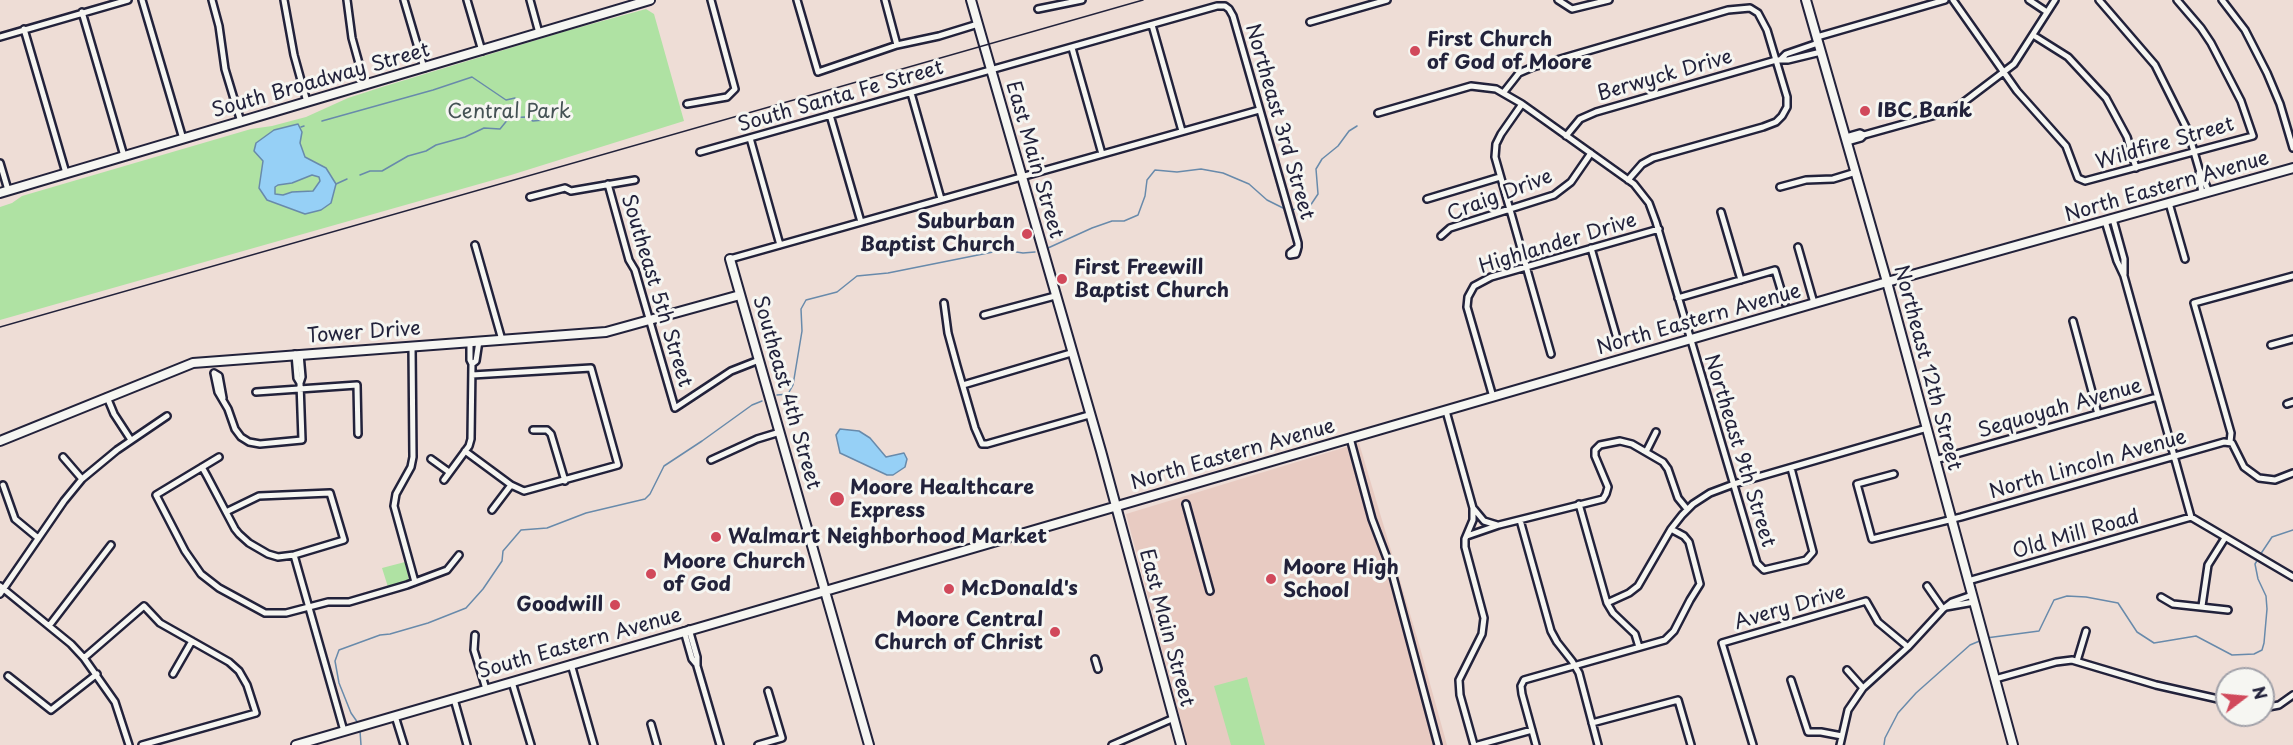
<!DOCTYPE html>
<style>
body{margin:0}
#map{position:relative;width:2293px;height:745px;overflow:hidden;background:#eeddd6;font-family:"Playpen Sans",sans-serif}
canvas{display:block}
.north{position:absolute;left:2215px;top:667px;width:60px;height:60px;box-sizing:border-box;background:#f6f6f2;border:2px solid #a1a1a9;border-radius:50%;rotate:74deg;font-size:16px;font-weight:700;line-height:24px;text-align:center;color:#22223b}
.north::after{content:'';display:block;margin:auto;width:21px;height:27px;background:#d1495b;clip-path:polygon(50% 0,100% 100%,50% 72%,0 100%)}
</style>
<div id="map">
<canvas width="2293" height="745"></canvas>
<div class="north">N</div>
</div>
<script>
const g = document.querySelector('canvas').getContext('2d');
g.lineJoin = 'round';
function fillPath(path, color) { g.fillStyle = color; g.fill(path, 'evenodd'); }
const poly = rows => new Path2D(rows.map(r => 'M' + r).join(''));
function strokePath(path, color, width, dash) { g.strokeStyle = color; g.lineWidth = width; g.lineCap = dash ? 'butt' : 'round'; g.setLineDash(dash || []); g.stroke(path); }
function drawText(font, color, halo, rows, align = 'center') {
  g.font = font + ' "Playpen Sans",sans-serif'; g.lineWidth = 6; g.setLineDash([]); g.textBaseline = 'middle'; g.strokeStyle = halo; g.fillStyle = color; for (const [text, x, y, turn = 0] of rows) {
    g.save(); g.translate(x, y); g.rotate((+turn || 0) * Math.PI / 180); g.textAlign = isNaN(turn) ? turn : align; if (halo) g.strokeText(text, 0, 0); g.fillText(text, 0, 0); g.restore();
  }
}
fillPath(poly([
 [1359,443,1419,644,1447,745,1187,745,1126,514]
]), '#e8cbc2');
fillPath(poly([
 [646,9,654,14,684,121,511,175,0,320,0,207,12,203,22,196,251,129,272,126,306,117,348,98,382,87,566,31],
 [405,562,409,580,407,582,388,587,382,568],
 [1247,677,1265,745,1231,745,1214,686]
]), '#afe2a3');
const water = poly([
 [298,124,302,132,300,143,305,157,326,168,336,184,331,203,321,210,305,214,267,200,259,188,263,161,254,151,256,143,274,130,298,124],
 [312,175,319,177,320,181,313,191,292,192,283,195,275,194,275,187,278,185,292,183,312,175],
 [840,429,859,431,870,438,886,457,904,453,907,459,905,467,893,475,887,475,840,453,836,435,840,429]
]);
fillPath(water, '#96d0f6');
strokePath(water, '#688aab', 1.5);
strokePath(poly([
 [322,121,433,90,472,77,506,100,515,98],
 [301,127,304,126],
 [360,175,370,171,382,171,408,156,426,151,436,145,465,137,484,128,500,129,509,118,525,117,533,121,544,120],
 [336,184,347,179],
 [1291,210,1310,206,1318,194,1316,169,1322,159,1338,146,1349,131,1357,126],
 [1048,248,1092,228,1112,221,1124,221,1138,215,1145,196,1147,180,1155,170,1177,172,1201,169,1223,173,1249,184,1267,200,1287,210],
 [777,395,788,394,793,385,802,331,801,309,806,300,837,292,857,276,888,273,1003,250,1023,253,1035,252],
 [2260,555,2272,537,2293,530],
 [1986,638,2039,631,2054,600,2067,596,2086,597,2118,603,2137,632,2154,643,2196,636,2232,655,2254,654,2262,650,2264,643,2267,609,2266,596,2258,579,2255,564,2258,559],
 [358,723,351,713,339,683,335,661,339,650,380,635,390,634,428,623,466,608,483,589,502,561,503,551,521,530,547,528,586,513,645,499,650,494,664,466,702,441,752,405,762,401],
 [360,731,361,745],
 [1884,745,1885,738,1898,713,1916,693,1970,645,1982,640]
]), '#688aab', 1.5);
const street = poly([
 [142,0,183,139],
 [212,0,219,26,225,69,241,122],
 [284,0,294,55,307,102],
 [347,0,352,38,365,85],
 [404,0,424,68],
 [467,0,482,51],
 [530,0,539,33],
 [797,0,818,72,897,45,939,36,978,24],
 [885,0,897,45],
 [1558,0,1572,9,1609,0],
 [1953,0,2017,91,2066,146,2078,178,2085,181,2253,136,2241,101,2211,43,2201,28,2177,0],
 [2029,0,2047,12],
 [2099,0,2155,65,2188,131,2199,169,2209,192],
 [2222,0,2245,30,2267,73,2280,104,2293,148],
 [1038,9,1082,0],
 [82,12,124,156],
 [1310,22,1387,0],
 [1152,25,1182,131],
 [24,29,66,173],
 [2033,35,2068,57,2106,98,2127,137,2136,168],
 [0,37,128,0],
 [1817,37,1945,0],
 [1072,48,1102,154],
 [1781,59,1786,54,1818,43],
 [1504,92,1519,73,1533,67,1728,10,1750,8,1758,13,1767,30,1787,97,1787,107,1782,116,1776,122,1763,127,1653,158,1642,164,1628,180],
 [911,93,941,199],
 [687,104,727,97,735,89,711,0],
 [1522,104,1501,134,1496,144,1495,157,1551,354],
 [1378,113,1471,86,1496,89,1522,104,1634,184,1649,203,1656,222,1757,563,1764,570,1806,560,1813,552,1791,468],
 [830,115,861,222],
 [1566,136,1580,119,1596,112,1776,60,1788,60,1821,52],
 [1846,137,1860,133,1864,135],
 [750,138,780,245],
 [1847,142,1861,138,1864,135,1943,113,1960,105,2014,64,2055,0],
 [700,152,1217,6,1225,6,1229,9,1233,16,1298,243,1298,247,1297,251,1296,254,1290,255,1290,253,1298,247],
 [0,163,8,190],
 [2199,173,2202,194],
 [608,184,629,260,635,270,675,408,731,371,759,360],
 [1780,187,1806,180,1833,179,1856,172],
 [530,197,565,188,571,191,635,180],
 [1427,199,1500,177],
 [2169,203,2185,259],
 [1721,212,1741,280],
 [2113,219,2124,259,2124,274],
 [2105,221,2117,261,2124,276,2191,517,2293,577],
 [1441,236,1450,228,1554,195,1571,182,1591,153],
 [475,245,502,340],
 [1798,247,1814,303],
 [1591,248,1616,335],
 [730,259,1259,110],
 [1678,298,1775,270,1785,303],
 [944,303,948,333,957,366,975,428,982,444,987,444,1089,415],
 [984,315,1055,296],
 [2073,321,2098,414],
 [2271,345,2293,339],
 [412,346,413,457,411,467,396,494,394,506,415,582],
 [295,354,297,378,300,383,302,377,300,354],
 [472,364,476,361,479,341],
 [963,385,1071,353],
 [256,392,357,385,358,434],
 [107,397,114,414,131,440],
 [1493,397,1467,307,1468,297,1474,286,1491,277,1659,229],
 [223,398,219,376,214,373,218,392,228,409,235,429,241,437,249,442,260,444,302,440,300,383],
 [2287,404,2293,402],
 [1446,411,1473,508,1473,520,1465,539,1465,547,1484,618,1482,634,1459,680,1460,695,1474,745],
 [533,430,547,430,551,434,565,481],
 [1350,438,1372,519,1391,569,1438,745],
 [2230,442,2231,433,2194,303,2293,276],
 [465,451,511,485,524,491,618,465,591,368,472,375],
 [1646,452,1656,432],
 [63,457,82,479],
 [219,457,156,495,185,551,201,574,219,588,265,613,286,613,328,602,349,602,407,585,447,570,459,555],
 [431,459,449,472],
 [711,460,757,439,780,432],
 [1935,460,2157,397],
 [202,467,207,476,226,512,235,529,239,534,249,543,268,554,278,557,294,555,344,540,330,493,259,496,226,512],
 [1894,474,1857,484,1872,539,1961,517,2224,442,2232,443,2244,467,2259,478,2275,480,2293,473],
 [444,480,469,446,471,439,472,364,470,360,470,342],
 [3,485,15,519,38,538],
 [1186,504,1210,591],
 [1579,504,1607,603,1613,613,1635,634,1639,647],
 [1474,509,1484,521,1497,525],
 [492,510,511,485],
 [1520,520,1551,631,1557,642,1572,661,1579,673,1598,745],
 [1467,536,1499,525,1603,499,1606,494,1608,487,1595,456,1595,450,1600,445,1620,441,1632,444,1663,462,1668,469,1678,498,1687,509],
 [294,555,344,731],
 [1968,581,2191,517],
 [0,586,71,644,84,658,115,702,129,745],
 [1927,586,1943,609],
 [0,594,64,501,82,479,117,450,167,416],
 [2161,597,2173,604,2228,610],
 [1607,603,1629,593,1638,586,1671,529,1682,515,1693,504,1710,493,1734,484,1927,428],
 [2202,606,2208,565,2225,538],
 [1946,607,1974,602],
 [49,626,111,545],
 [689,629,697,657,697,666,720,745],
 [684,631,692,659,697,665],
 [475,635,474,650,486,689],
 [84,658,144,606,160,623,229,662,239,671,247,685,256,713,142,745],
 [1095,659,1098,669],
 [2077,661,2086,631],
 [571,664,594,745],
 [1847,670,1863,688],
 [173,674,192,641],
 [8,676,51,710,97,674],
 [1995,679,2056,662,2072,660,2156,685,2227,701],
 [1791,680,1808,732,1821,732,1842,736],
 [512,682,531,745],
 [454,699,467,745],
 [2263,708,2279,705,2293,695],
 [395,716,404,745],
 [1592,723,1678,700,1691,745],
 [651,724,657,745],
 [758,745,782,738,768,691],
 [1112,745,1174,718],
 [1478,745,1532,730],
 [1536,745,1522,694,1521,686,1524,680,1665,640,1674,631,1690,600,1700,584,1689,542,1684,536,1671,529],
 [1753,745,1722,643,1866,601,1878,622,1908,647],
 [1840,745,1848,710,1863,688,1908,647,1943,609,1952,602,1972,595]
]);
const secondary = poly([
 [971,0,1101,451,1181,745],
 [1806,0,1887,282,2013,745],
 [0,193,650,0],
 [730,259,869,745],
 [0,441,193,363,606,332,740,295],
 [296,745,1887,282,2293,168]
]);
strokePath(street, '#22223b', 10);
strokePath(secondary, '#22223b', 12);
strokePath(street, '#f6f6f2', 5);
strokePath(secondary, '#f6f6f2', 8);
strokePath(poly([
 [0,327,1143,0]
]), '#22223b', 1.5);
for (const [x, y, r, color] of [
 [1415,51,6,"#d1495b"],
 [1865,111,6,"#d1495b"],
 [1027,234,6,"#d1495b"],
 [1062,279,6,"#d1495b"],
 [837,499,8,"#d1495b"],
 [716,537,6,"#d1495b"],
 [651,574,6,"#d1495b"],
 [1271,579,6,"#d1495b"],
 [949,589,6,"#d1495b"],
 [615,605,6,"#d1495b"],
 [1055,632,6,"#d1495b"]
]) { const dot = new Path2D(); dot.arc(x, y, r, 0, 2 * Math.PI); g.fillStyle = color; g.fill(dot); strokePath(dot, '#f6f6f2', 2); }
drawText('bold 20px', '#22223b', '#f6f6f2', [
 ["First Church",1427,40],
 ["of God of Moore",1427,63],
 ["IBC Bank",1877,111],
 ["Suburban",1015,222,"right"],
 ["Baptist Church",1015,245,"right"],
 ["First Freewill",1074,268],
 ["Baptist Church",1074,291],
 ["Moore Healthcare",850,488],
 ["Express",850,511],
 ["Walmart Neighborhood Market",728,537],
 ["Moore Church",663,562],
 ["of God",663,585],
 ["Moore High",1283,568],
 ["School",1283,591],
 ["McDonald's",961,589],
 ["Goodwill",603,605,"right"],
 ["Moore Central",1043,620,"right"],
 ["Church of Christ",1043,643,"right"]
], 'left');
drawText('20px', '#22223b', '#f6f6f2', [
 ["Berwyck Drive",1665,76,-16],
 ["South Broadway Street",321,81,-16],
 ["South Santa Fe Street",841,97,-16],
 ["Northeast 3rd Street",1279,122,74],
 ["Wildfire Street",2165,144,-16],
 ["East Main Street",1034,160,74],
 ["North Eastern Avenue",2167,187,-16],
 ["Craig Drive",1500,196,-21],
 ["Highlander Drive",1558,244,-17],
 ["Southeast 5th Street",656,291,73],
 ["North Eastern Avenue",1699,320,-16],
 ["Tower Drive",364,333,-4],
 ["Northeast 12th Street",1927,368,75],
 ["Southeast 4th Street",786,393,74],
 ["Sequoyah Avenue",2060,409,-16],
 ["Northeast 9th Street",1739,451,73],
 ["North Eastern Avenue",1233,455,-16],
 ["North Lincoln Avenue",2088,465,-16],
 ["Old Mill Road",2076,535,-16],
 ["Avery Drive",1790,608,-16],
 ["East Main Street",1166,628,75],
 ["South Eastern Avenue",580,644,-16]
]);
drawText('20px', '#455255', '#f6f6f2', [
 ["Central Park",509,112]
]);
</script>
